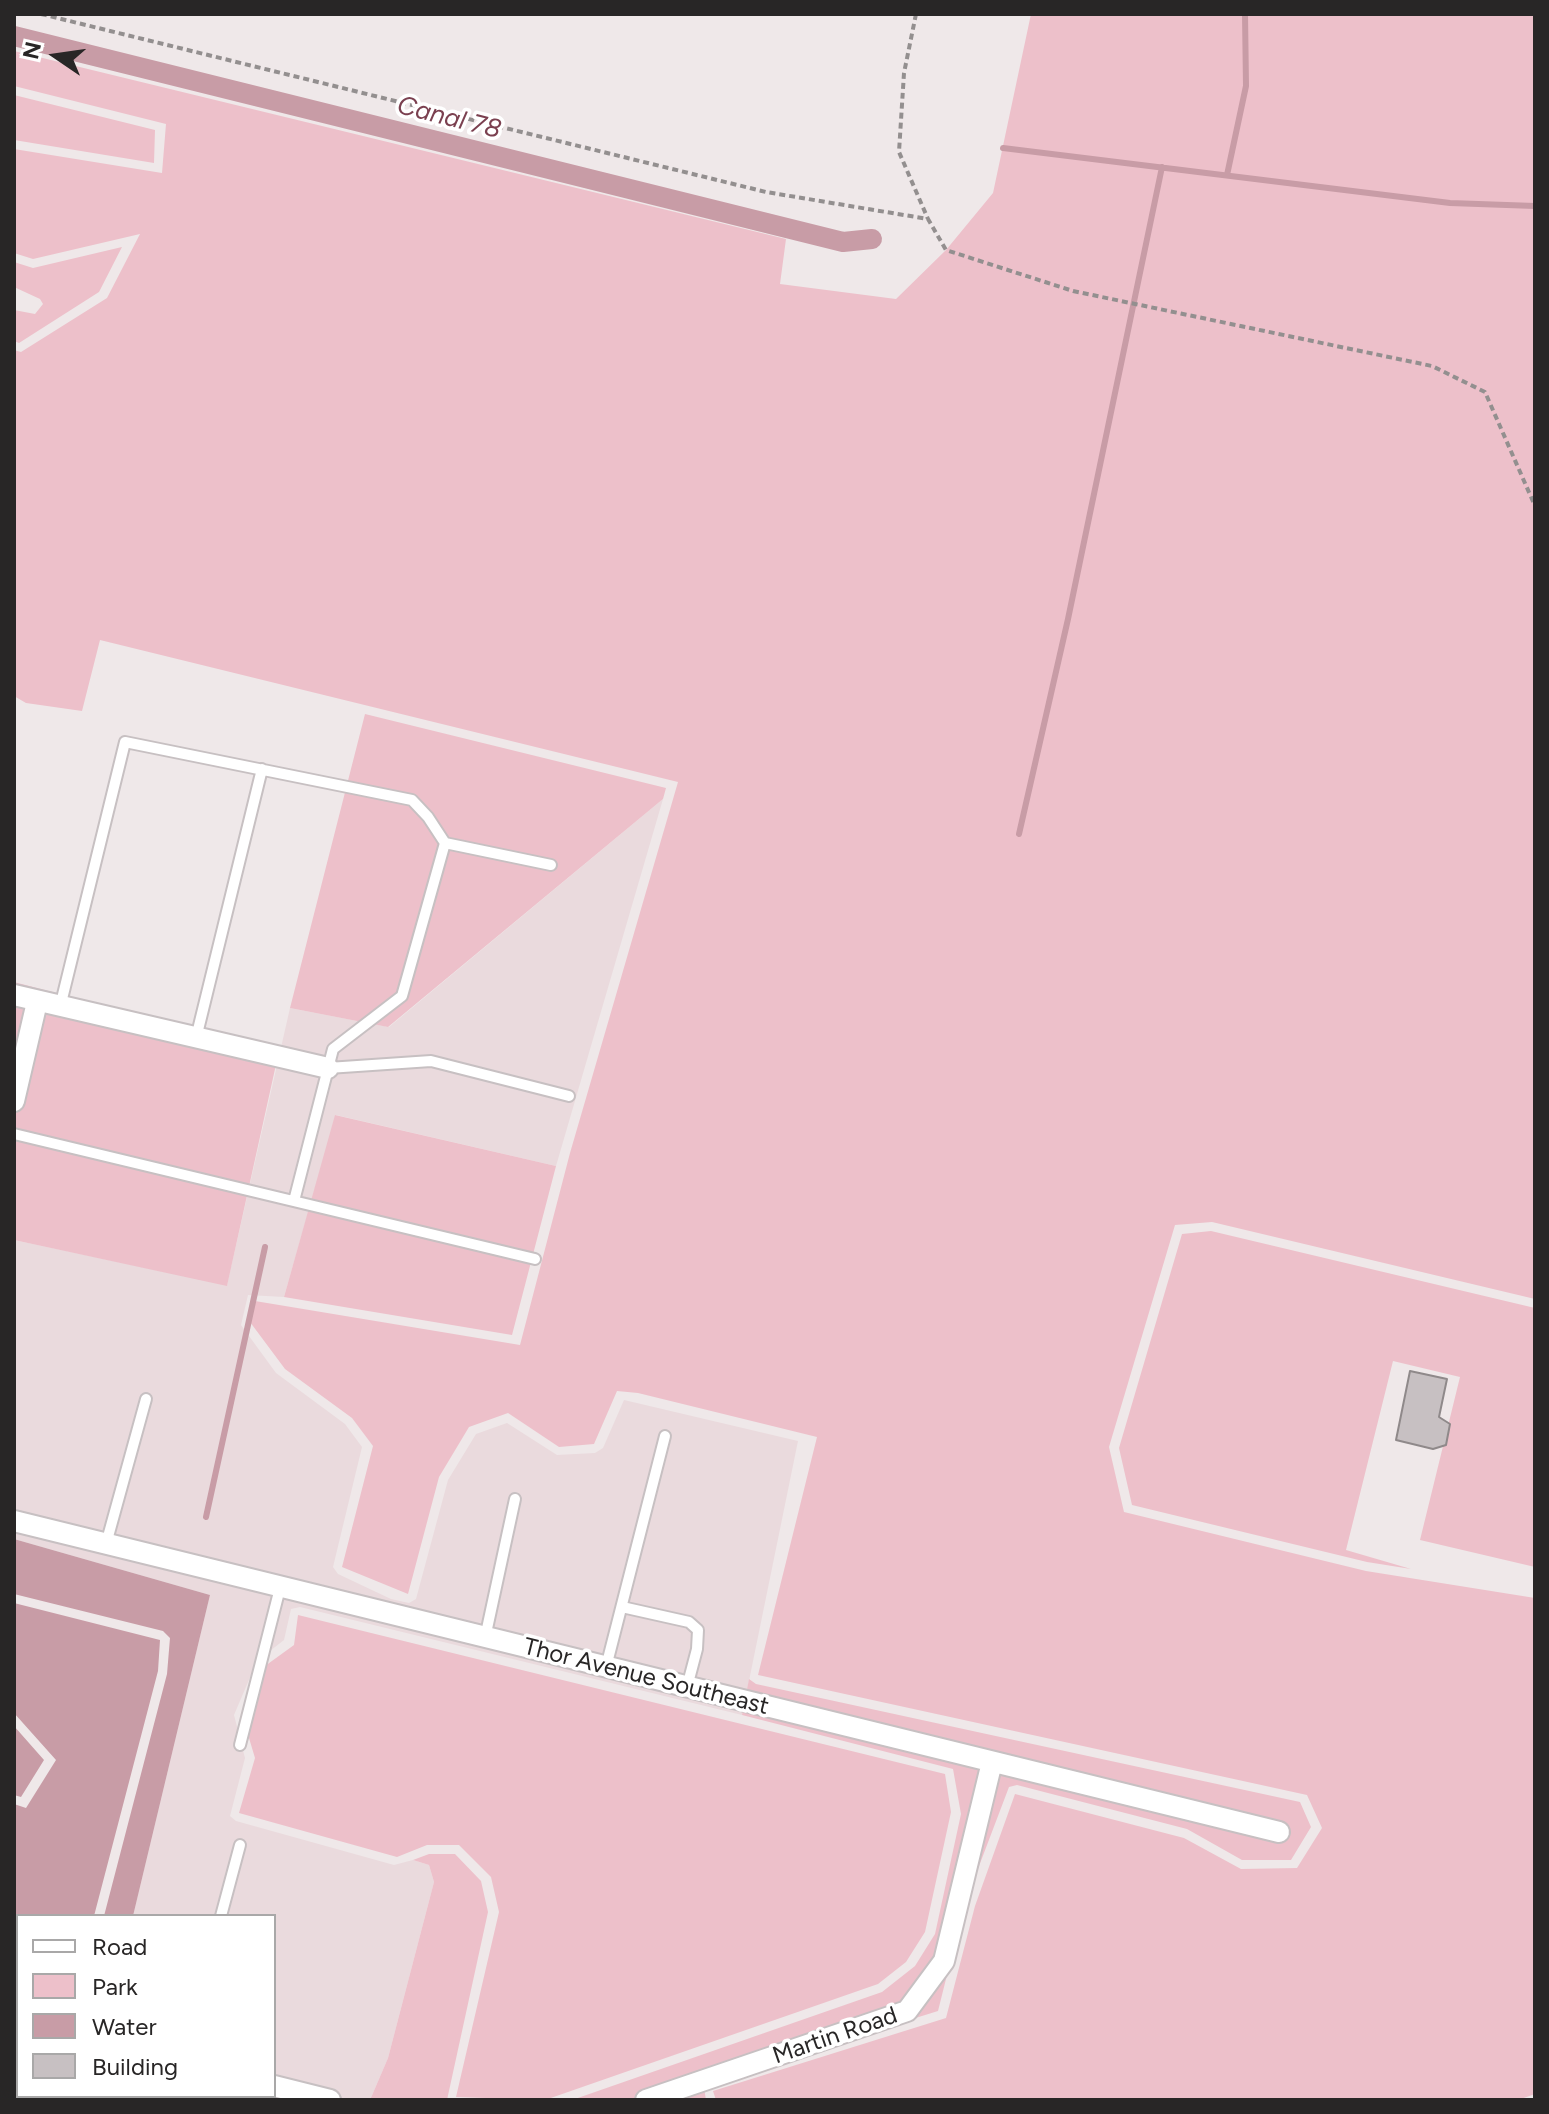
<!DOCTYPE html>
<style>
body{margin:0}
#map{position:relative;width:1549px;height:2114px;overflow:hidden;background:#efe8e9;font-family:Figtree,sans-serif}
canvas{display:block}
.frame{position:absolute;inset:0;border:16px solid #282626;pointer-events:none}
.legend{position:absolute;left:16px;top:1914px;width:260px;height:184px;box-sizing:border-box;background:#fff;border:2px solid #a9a8a8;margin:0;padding:10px 14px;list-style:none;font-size:24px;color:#282626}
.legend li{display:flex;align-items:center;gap:16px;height:40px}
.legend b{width:40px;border:2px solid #a9a8a8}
.north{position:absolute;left:16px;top:16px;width:80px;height:80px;-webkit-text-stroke:6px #fff;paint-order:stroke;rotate:283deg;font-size:22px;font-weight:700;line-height:32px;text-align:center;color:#282626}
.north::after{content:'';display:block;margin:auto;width:28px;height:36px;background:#282626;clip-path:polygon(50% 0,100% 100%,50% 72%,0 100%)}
</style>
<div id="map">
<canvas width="1549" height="2114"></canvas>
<div class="frame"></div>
<ul class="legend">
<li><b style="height:10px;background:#fff"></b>Road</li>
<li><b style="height:22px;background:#edc0ca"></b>Park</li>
<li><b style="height:22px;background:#c89ca6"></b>Water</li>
<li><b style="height:22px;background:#c7c0c2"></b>Building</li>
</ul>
<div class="north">N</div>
</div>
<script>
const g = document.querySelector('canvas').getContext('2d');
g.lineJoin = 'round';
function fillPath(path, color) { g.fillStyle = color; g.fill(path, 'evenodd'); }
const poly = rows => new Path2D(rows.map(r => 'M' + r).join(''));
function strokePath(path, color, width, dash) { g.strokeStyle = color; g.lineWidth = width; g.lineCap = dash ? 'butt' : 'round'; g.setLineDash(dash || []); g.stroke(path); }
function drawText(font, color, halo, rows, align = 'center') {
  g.font = font + ' Figtree,sans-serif'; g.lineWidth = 7; g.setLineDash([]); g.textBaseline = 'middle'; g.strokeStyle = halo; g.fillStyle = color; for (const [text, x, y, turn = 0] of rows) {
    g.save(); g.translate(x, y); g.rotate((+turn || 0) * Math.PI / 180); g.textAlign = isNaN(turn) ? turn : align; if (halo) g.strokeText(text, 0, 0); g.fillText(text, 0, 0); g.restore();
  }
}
fillPath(poly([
 [663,799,556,1166,336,1115,284,1297,248,1295,241,1325,276,1373,345,1424,362,1447,333,1567,338,1574,391,1599,409,1603,416,1599,448,1480,476,1434,507,1423,557,1455,595,1453,603,1448,624,1400,798,1441,742,1715,300,1607,291,1609,284,1640,257,1661,234,1715,245,1758,230,1816,236,1821,394,1865,413,1860,429,1865,434,1882,388,2058,370,2100,310,2100,274,2092,274,1916,133,1916,210,1595,14,1539,14,1240,227,1285,290,1008,389,1027]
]), '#eadadd');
fillPath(poly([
 [1031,14,1535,14,1535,1299,1212,1222,1175,1225,1109,1447,1124,1512,1366,1571,1535,1598,1535,2094,1518,2100,716,2100,713,2091,946,2018,975,1906,1015,1794,1184,1838,1241,1869,1297,1868,1322,1828,1307,1795,758,1675,817,1437,638,1393,617,1391,594,1444,559,1447,508,1413,469,1427,439,1477,408,1594,342,1567,373,1446,352,1418,285,1369,250,1322,255,1301,520,1345,570,1153,678,782,100,640,82,711,26,703,14,696,14,350,21,352,107,298,140,234,33,259,14,253,14,149,162,173,166,124,14,86,14,51,786,239,780,284,896,299,946,250,993,193],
 [14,95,155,130,154,163,14,140],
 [122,247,99,292,19,343,14,341,14,310,35,314,43,304,40,299,14,287,14,262,33,268],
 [365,714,666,788,663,799,388,1027,290,1008],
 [14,982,279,1051,227,1286,14,1240],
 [335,1115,556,1166,512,1335,284,1297],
 [1211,1231,1535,1308,1535,1567,1420,1540,1460,1377,1393,1361,1346,1550,1411,1569,1367,1562,1132,1505,1119,1448,1182,1234],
 [298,1615,945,1774,951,1812,925,1932,906,1962,878,1984,545,2100,456,2097,499,1912,491,1877,459,1845,427,1845,397,1857,239,1813,255,1758,243,1718,265,1666,294,1645],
 [749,1679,756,1684,1300,1802,1311,1827,1291,1860,1242,1860,1187,1829,1017,1785,1009,1787,965,1903,938,2011,710,2082,704,2088,706,2100,572,2100,882,1992,915,1966,935,1934,961,1814,953,1769,742,1715],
 [429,1854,455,1854,481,1881,488,1912,447,2100,370,2100,388,2058,434,1882,429,1865,413,1860],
 [23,2096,274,2096,310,2100,22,2100]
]), '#edc0ca');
fillPath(poly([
 [14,1539,210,1595,133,1916,104,1916,167,1674,170,1638,163,1631,14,1594],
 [14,1603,160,1640,158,1671,94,1916,18,1916,18,1935,14,1934,14,1804,26,1808,56,1760,14,1713],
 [14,1726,44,1760,21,1797,14,1795]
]), '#c89ca6');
strokePath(poly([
 [1003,148,1450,203,1535,206],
 [1227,175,1246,86,1245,14],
 [1019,834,1068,619,1162,167],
 [206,1517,265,1247],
 [56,2100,57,2096]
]), '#c89ca6', 6);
strokePath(poly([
 [14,36,843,242,872,239]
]), '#c89ca6', 20);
const building = poly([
 [1410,1371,1447,1379,1439,1417,1450,1424,1446,1445,1433,1449,1396,1440,1410,1371]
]);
fillPath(building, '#c7c0c2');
strokePath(building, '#8f898a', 2);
const lane = poly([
 [60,1007,125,742,412,800,428,817,445,843],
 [196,1038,262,769],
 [328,1068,431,1061,569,1096],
 [14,1134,535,1259],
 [294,1201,333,1049,402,996,445,843,551,865],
 [106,1544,146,1399],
 [622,1607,689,1622,698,1630,697,1649,687,1687],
 [485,1638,515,1499],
 [606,1667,665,1436],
 [240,1745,280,1588],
 [221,1916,240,1845]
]);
const street = poly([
 [14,995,328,1068],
 [14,1101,37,1002],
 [14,1521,1279,1832],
 [14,2017,18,2018],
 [274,2086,330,2100],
 [646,2100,907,2011,944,1961,992,1762]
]);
strokePath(lane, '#c7c0c2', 14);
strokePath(street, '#c7c0c2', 24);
strokePath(poly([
 [41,14,766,192,928,219,946,250,1073,291,1432,366,1485,392,1535,506],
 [916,14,904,73,899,152,928,219]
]), '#938f8f', 4, [6, 4]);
strokePath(lane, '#fff', 10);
strokePath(street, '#fff', 20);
drawText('24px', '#282626', '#fff', [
 ["Thor Avenue Southeast",646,1677,14],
 ["Martin Road",835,2036,-19]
]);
drawText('italic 26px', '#7b4050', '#fff', [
 ["Canal 78",449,118,14]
]);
</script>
